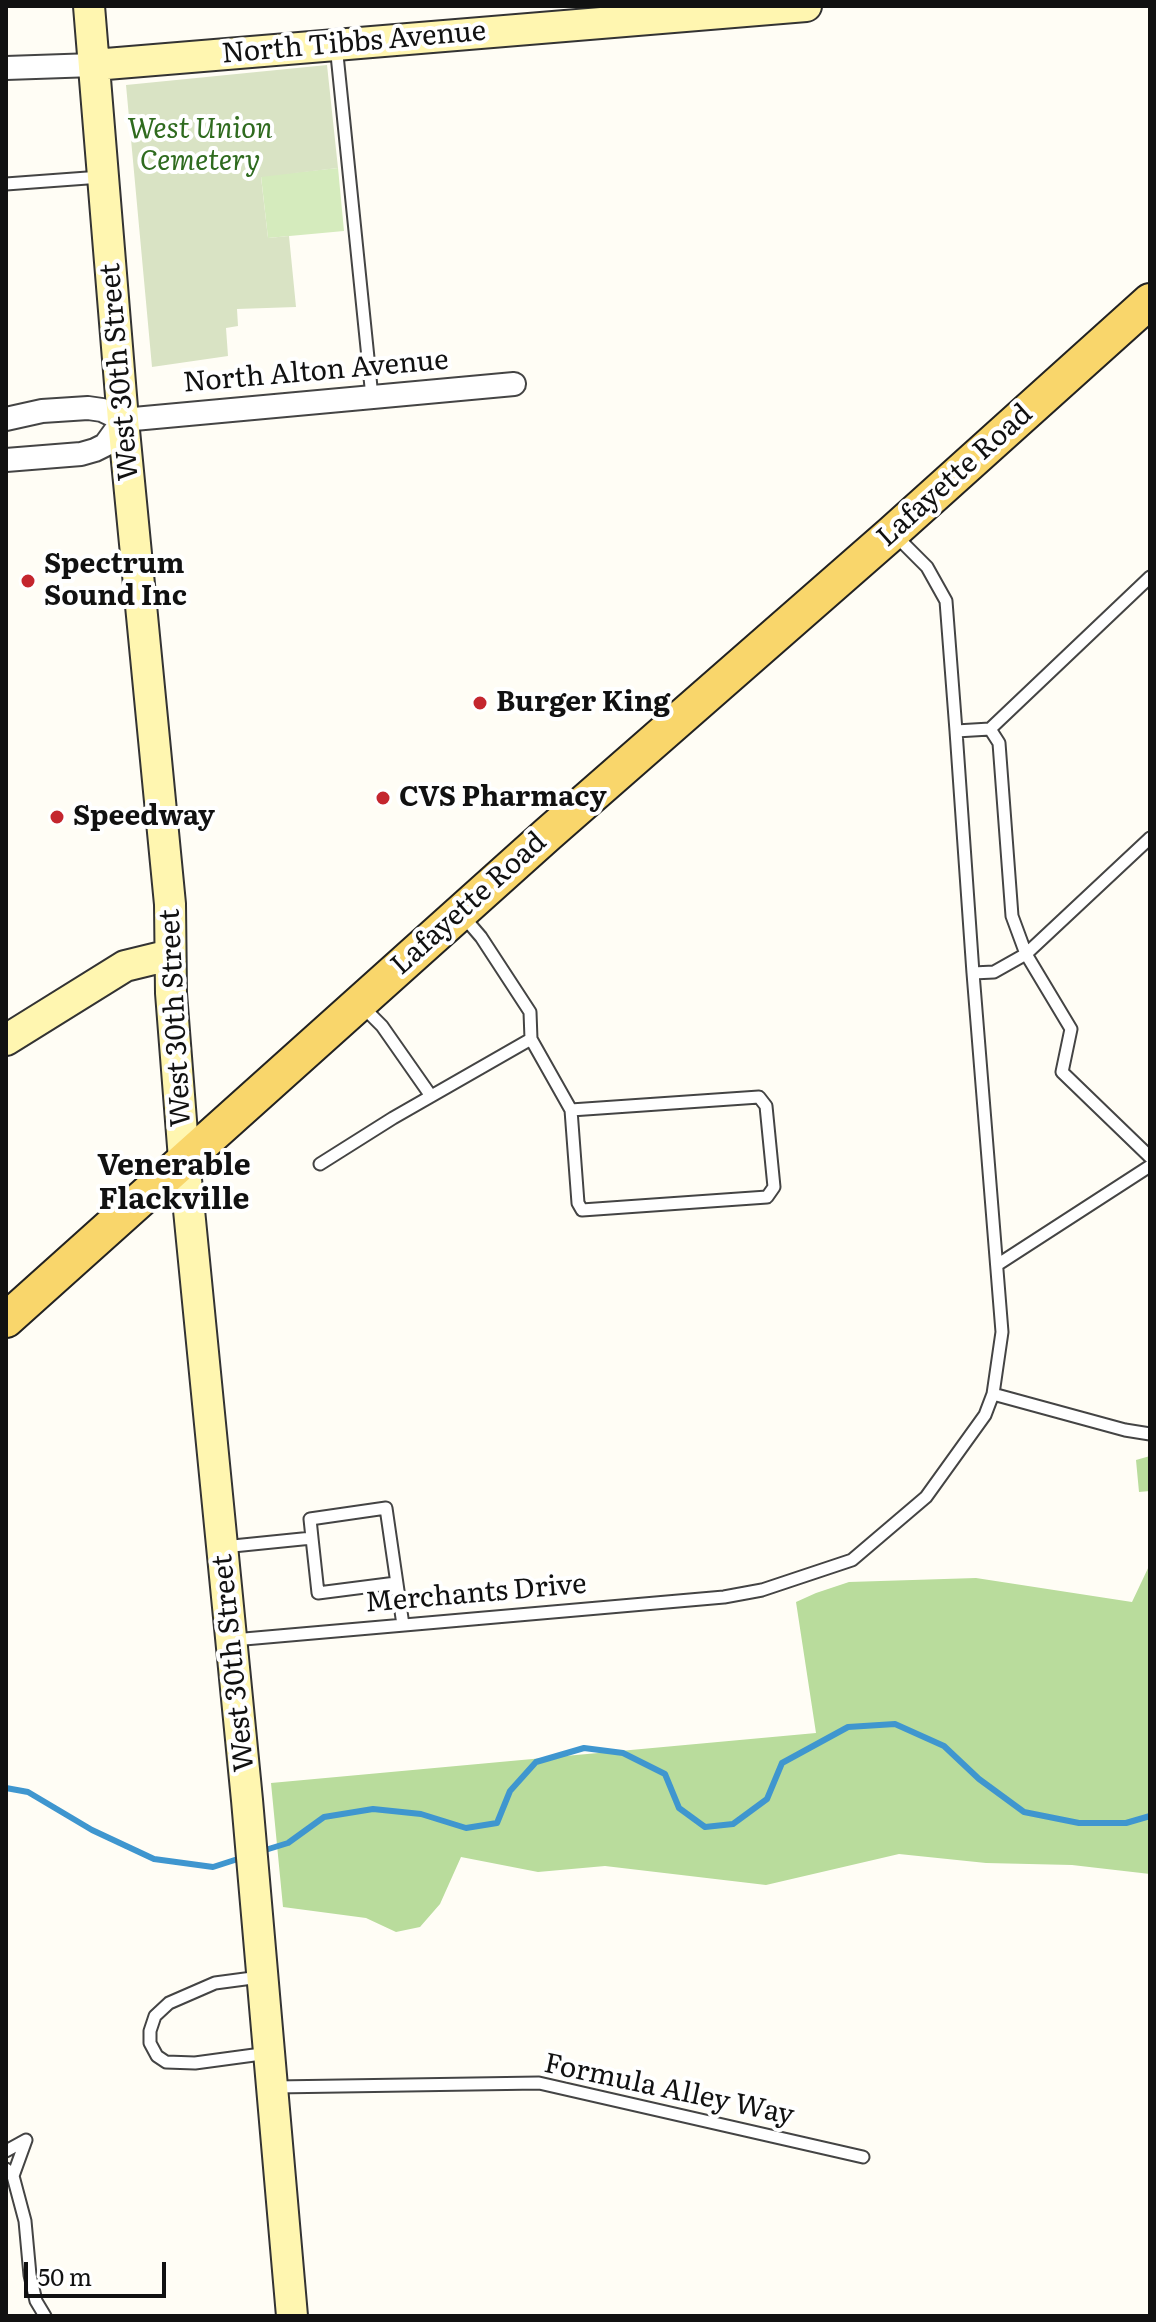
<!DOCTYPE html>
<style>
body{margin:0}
#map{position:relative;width:1156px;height:2322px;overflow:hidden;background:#fffdf5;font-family:Literata,serif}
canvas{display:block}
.frame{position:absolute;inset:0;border:8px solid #111;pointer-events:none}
.scale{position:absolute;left:24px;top:2262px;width:142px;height:36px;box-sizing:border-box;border:4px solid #111;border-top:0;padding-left:10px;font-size:24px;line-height:28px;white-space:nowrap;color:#111;-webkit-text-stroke:6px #fff;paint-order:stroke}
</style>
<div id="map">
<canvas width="1156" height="2322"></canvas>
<div class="frame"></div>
<div class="scale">50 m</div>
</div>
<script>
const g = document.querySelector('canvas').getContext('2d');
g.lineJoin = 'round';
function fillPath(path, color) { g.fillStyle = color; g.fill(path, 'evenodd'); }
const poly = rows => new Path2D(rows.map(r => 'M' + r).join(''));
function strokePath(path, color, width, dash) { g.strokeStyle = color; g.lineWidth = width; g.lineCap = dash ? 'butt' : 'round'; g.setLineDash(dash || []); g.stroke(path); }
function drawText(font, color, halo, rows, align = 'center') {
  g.font = font + ' Literata,serif'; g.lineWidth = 8; g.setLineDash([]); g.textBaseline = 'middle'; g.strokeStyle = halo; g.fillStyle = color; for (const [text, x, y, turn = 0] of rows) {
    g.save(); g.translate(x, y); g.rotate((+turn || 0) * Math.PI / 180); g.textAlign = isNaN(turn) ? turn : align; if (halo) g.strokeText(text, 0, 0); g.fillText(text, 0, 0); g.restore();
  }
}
fillPath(poly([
 [338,168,344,231,268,238,261,176]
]), '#d5ebbd');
fillPath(poly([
 [1150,1456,1150,1491,1139,1492,1136,1460],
 [1150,1564,1150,1874,1072,1865,986,1863,899,1854,766,1885,605,1866,538,1872,461,1857,440,1904,420,1927,396,1932,366,1918,283,1907,271,1783,816,1733,796,1602,816,1593,849,1582,976,1578,1132,1602]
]), '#b9dc9c');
fillPath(poly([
 [327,65,338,168,261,177,268,238,289,236,296,307,237,309,238,326,226,328,228,356,152,367,126,85]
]), '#d9e3c4');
strokePath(poly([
 [6,1788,28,1792,92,1830,154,1859,213,1867,244,1857],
 [262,1851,288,1843,324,1817,373,1809,421,1814,466,1828,497,1823,510,1791,536,1762,584,1748,623,1753,665,1774,679,1808,705,1827,733,1824,767,1799,782,1763,848,1727,895,1724,944,1746,979,1779,1024,1812,1079,1823,1126,1823,1150,1816]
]), '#3f96cf', 6);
const lane = poly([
 [336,45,372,397],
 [6,184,101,177],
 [896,536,927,567,946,601,956,731,973,973,994,972,1026,954,1012,916,999,743,990,729,956,731],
 [990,729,1150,577],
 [1150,838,1026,954,1071,1029,1062,1072,1150,1157],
 [361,1005,382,1026,431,1096],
 [531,1039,571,1110,578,1203,582,1210,767,1197,774,1187,766,1106,759,1097,571,1110],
 [320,1164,393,1118,531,1039,530,1012,481,937,463,916],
 [997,1265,1150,1166],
 [993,1394,1125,1430,1150,1434],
 [312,1538,310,1519,386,1508,403,1625],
 [223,1547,312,1538,318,1593,396,1583],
 [233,1640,724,1597,762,1590,852,1560,926,1497,985,1415,993,1394,1002,1332,973,973],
 [260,1977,215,1983,169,2003,155,2016,150,2031,150,2043,157,2056,166,2062,195,2063,269,2053],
 [275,2087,539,2083,863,2157],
 [6,2151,26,2140,13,2176],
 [6,2169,13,2176,25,2221,30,2275,36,2301,45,2316]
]);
const street = poly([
 [6,68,94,65],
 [6,419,42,411,88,408,102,410,123,420,514,384],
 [6,460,81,454,95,450,105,445,123,420]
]);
const secondary = poly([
 [89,6,123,420,170,904,171,993,184,1159,247,1800,292,2316],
 [94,65,806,6],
 [6,1040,125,966,170,955]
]);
const primary = poly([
 [6,1320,548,834,892,533,1150,301]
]);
strokePath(lane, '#444', 15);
strokePath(street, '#444', 26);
strokePath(secondary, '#333', 34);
strokePath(primary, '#222', 38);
strokePath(lane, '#fff', 11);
strokePath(street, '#fff', 22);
strokePath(secondary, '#fff6b0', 30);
strokePath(primary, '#f9d66b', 34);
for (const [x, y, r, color] of [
 [28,581,8,"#c4262e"],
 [480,703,8,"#c4262e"],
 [383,798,8,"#c4262e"],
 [57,817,8,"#c4262e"]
]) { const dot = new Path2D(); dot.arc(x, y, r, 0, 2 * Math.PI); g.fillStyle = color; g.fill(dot); strokePath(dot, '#fff', 3); }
drawText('28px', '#111', '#fff', [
 ["North Tibbs Avenue",354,43,-5],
 ["West 30th Street",120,372,-95],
 ["North Alton Avenue",316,372,-5],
 ["Lafayette Road",955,476,-42],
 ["Lafayette Road",469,904,-42],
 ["West 30th Street",176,1018,-93],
 ["Merchants Drive",476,1594,-5],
 ["West 30th Street",234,1663,-96],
 ["Formula Alley Way",669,2090,12]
]);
drawText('italic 28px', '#2f6b1f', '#fff', [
 ["West Union",200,130],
 ["Cemetery",200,162]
]);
drawText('bold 28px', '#111', '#fff', [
 ["Spectrum",44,565],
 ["Sound Inc",44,597],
 ["Burger King",496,703],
 ["CVS Pharmacy",399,798],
 ["Speedway",73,817]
], 'left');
drawText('bold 30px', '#111', '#fff', [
 ["Venerable",174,1166],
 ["Flackville",174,1200]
]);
</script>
